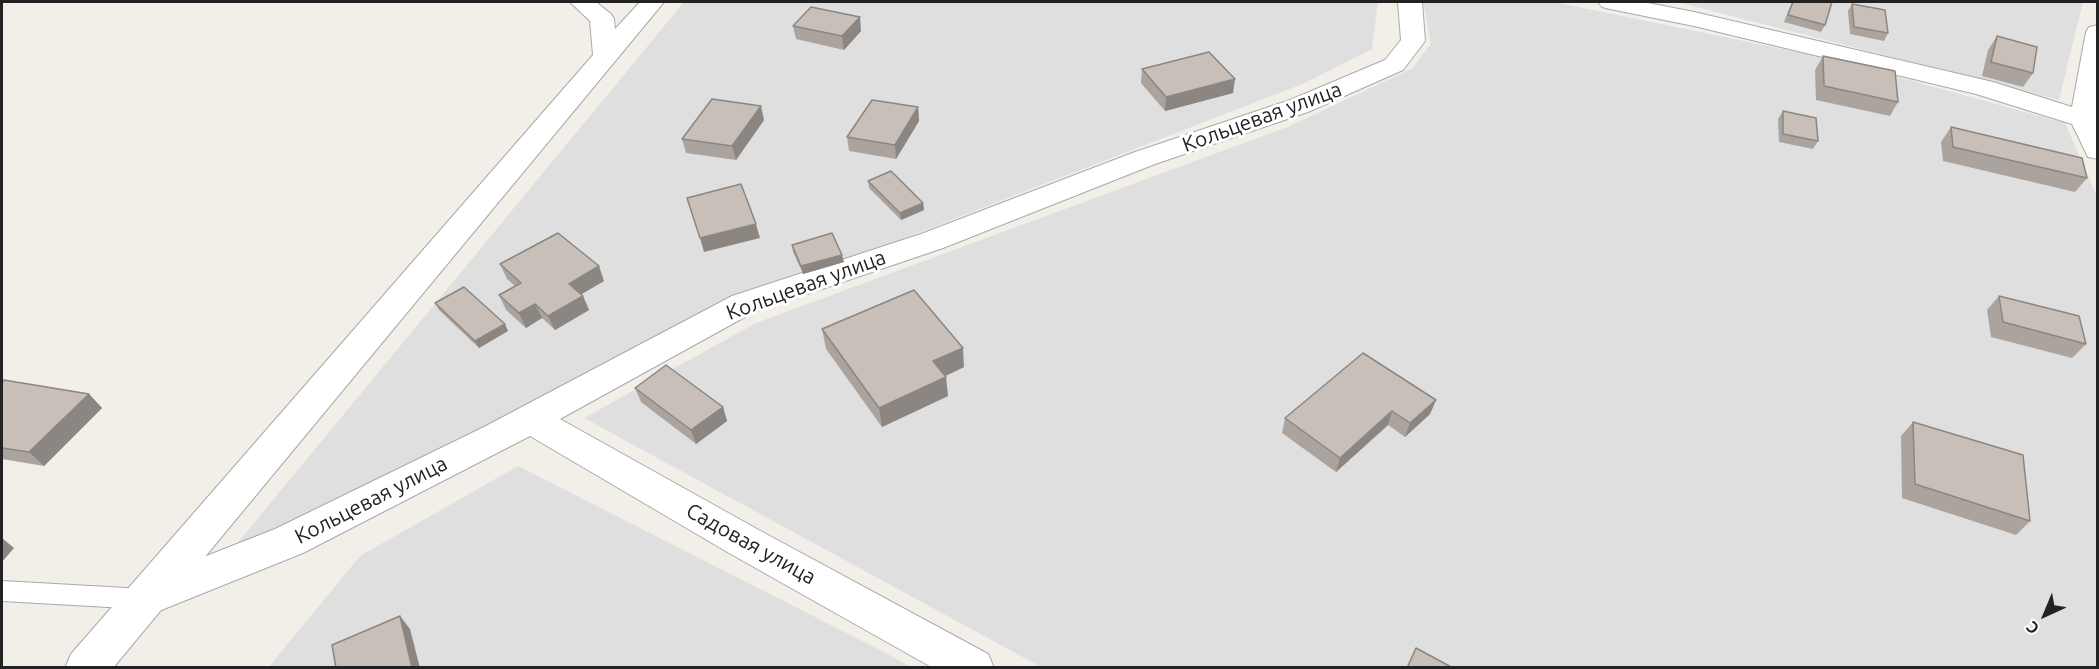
<!DOCTYPE html>
<meta charset="utf-8">
<style>
body{margin:0}
#map{position:relative;width:2099px;height:669px;overflow:hidden;background:#f2efe9;font-family:Ubuntu,sans-serif}
canvas{display:block}
.frame{position:absolute;inset:0;border:3px solid #222;pointer-events:none}
.north{position:absolute;left:2015px;top:585px;width:60px;height:60px;-webkit-text-stroke:4px #fff;paint-order:stroke;rotate:224deg;font-size:16px;font-weight:700;line-height:24px;text-align:center;color:#222}
.north::after{content:'';display:block;margin:auto;width:21px;height:27px;background:#222;clip-path:polygon(50% 0,100% 100%,50% 72%,0 100%)}
</style>
<div id="map">
<canvas width="2099" height="669"></canvas>
<div class="frame"></div>
<div class="north">С</div>
</div>
<script>
const g = document.querySelector('canvas').getContext('2d');
g.lineJoin = 'round';
function fillPath(path, color) { g.fillStyle = color; g.fill(path, 'evenodd'); }
const poly = rows => new Path2D(rows.map(r => 'M' + r).join(''));
function strokePath(path, color, width, dash) { g.strokeStyle = color; g.lineWidth = width; g.lineCap = dash ? 'butt' : 'round'; g.setLineDash(dash || []); g.stroke(path); }
function drawText(font, color, halo, rows, align = 'center') {
  g.font = font + ' Ubuntu,sans-serif'; g.lineWidth = 6; g.setLineDash([]); g.textBaseline = 'middle'; g.strokeStyle = halo; g.fillStyle = color; for (const [text, x, y, turn = 0] of rows) {
    g.save(); g.translate(x, y); g.rotate((+turn || 0) * Math.PI / 180); g.textAlign = isNaN(turn) ? turn : align; if (halo) g.strokeText(text, 0, 0); g.fillText(text, 0, 0); g.restore();
  }
}
fillPath(poly([
 [684,2,1378,2,1372,49,1305,83,915,234,411,469,235,546],
 [1423,2,1554,2,1836,60,2065,123,2097,197,2097,667,1041,667,584,418,756,323,1290,126,1413,68,1431,43],
 [1677,2,2083,2,2059,100],
 [518,466,882,651,911,667,268,668,360,556]
]), '#e0dfdf');
const service = poly([
 [2,581,144,589,152,592,155,599,152,606,144,609,2,601,2,581]
]);
const minor = poly([
 [1398,2,1422,2,1425,41,1403,70,1308,112,1155,164,943,248,754,312,560,419,757,529,988,654,994,668,933,668,729,553,530,436,303,553,144,617,130,612,124,599,130,586,275,529,484,427,732,296,921,234,1135,152,1290,100,1385,60,1401,40,1398,2],
 [1598,2,1643,2,1694,12,1993,82,2072,107,2086,32,2089,27,2098,25,2098,159,2088,157,2072,124,1976,94,1694,26,1610,9,1602,7,1598,2]
]);
const tertiary = poly([
 [570,2,596,2,611,14,614,19,615,29,640,2,664,2,113,668,65,668,71,654,593,55,590,21,570,2]
]);
strokePath(service, '#a9a9a9', 2);
strokePath(minor, '#a9a9a9', 2);
strokePath(tertiary, '#a9a9a9', 2);
fillPath(service, '#fff');
fillPath(minor, '#fff');
fillPath(tertiary, '#fff');
fillPath(poly([
 [1792,2,1832,2,1825,25,1821,32,1784,22],
 [1852,4,1888,33,1884,41,1850,34,1848,11],
 [793,26,861,31,844,50,796,39],
 [1997,36,2033,73,2023,87,1982,76,1988,50],
 [1823,56,1898,102,1890,116,1816,100,1815,70],
 [1142,69,1233,93,1165,111,1141,83],
 [918,107,919,121,896,159,849,151,847,137],
 [1783,111,1818,141,1813,149,1779,142,1778,119],
 [764,120,736,160,686,153,682,139],
 [1951,127,2087,178,2075,192,1943,161,1941,142],
 [868,181,923,203,924,210,901,220,869,188],
 [792,245,844,262,803,274,793,252],
 [500,264,604,281,581,294,583,296,589,310,555,330,542,318,526,328,506,310,499,295,515,286,507,279],
 [1999,296,2086,344,2072,358,1991,337,1987,310],
 [435,303,508,331,479,348,439,310],
 [822,329,964,367,945,376,948,396,882,427,826,349],
 [2,383,89,394,102,408,44,466,2,459],
 [635,388,723,407,727,421,696,444,641,402],
 [1436,400,1430,414,1405,437,1388,425,1336,472,1282,433,1285,418],
 [1913,422,2030,521,2016,535,1902,498,1901,436]
]), '#aba49e');
fillPath(poly([
 [860,17,861,31,844,50,842,36],
 [1235,79,1233,93,1165,111,1166,97],
 [761,106,764,120,736,160,732,146],
 [918,107,919,121,896,159,895,145],
 [923,203,924,210,901,220,900,213],
 [756,224,760,238,704,252,700,238],
 [842,255,844,262,803,274,801,266],
 [599,266,604,281,575,298,569,284],
 [583,296,589,310,555,330,548,316],
 [535,304,542,318,526,328,519,313],
 [505,324,508,331,479,348,475,341],
 [963,348,964,367,935,381,933,361],
 [946,377,948,396,882,427,879,408],
 [89,394,102,408,44,466,29,452],
 [1436,400,1430,414,1405,437,1410,423],
 [723,407,727,421,696,444,691,430],
 [1392,411,1388,425,1336,472,1340,458],
 [2,538,14,548,2,562],
 [400,616,410,629,420,668,412,668]
]), '#8b8681');
const building = poly([
 [1793,2,1832,2,1825,25,1788,15,1793,2],
 [1852,4,1885,10,1888,33,1854,27,1852,4],
 [811,7,860,17,842,36,793,26,811,7],
 [1997,36,2037,47,2033,73,1991,62,1997,36],
 [1209,52,1235,79,1166,97,1142,69,1209,52],
 [1823,56,1895,71,1898,102,1824,86,1823,56],
 [712,99,761,106,732,146,682,139,712,99],
 [872,100,918,107,895,145,847,137,872,100],
 [1783,111,1816,118,1818,141,1783,134,1783,111],
 [1951,127,2082,158,2087,178,1953,147,1951,127],
 [891,171,923,203,900,213,868,181,891,171],
 [741,184,756,224,700,238,687,198,741,184],
 [558,233,599,266,569,284,583,296,548,316,535,304,519,313,499,295,521,283,500,264,558,233],
 [832,233,842,255,801,266,792,245,832,233],
 [464,287,505,324,475,341,435,303,464,287],
 [914,290,963,348,933,361,946,377,879,408,822,329,914,290],
 [1999,296,2079,316,2086,344,2003,322,1999,296],
 [1363,353,1436,400,1410,423,1392,411,1340,458,1285,418,1363,353],
 [666,365,723,407,691,430,635,388,666,365],
 [4,380,89,394,29,452,2,448,2,383,4,380],
 [1913,422,2023,455,2030,521,1915,484,1913,422],
 [400,616,412,668,336,668,332,645,400,616],
 [1416,648,1453,668,1407,668,1416,648]
]);
fillPath(building, '#c7bfb8');
strokePath(building, '#8b8681', 1.5);
drawText('21px', '#222', '#fff', [
 ["Кольцевая улица",1262,117,-20],
 ["Кольцевая улица",806,285,-20],
 ["Кольцевая улица",371,500,-27],
 ["Садовая улица",751,544,29]
]);
</script>
